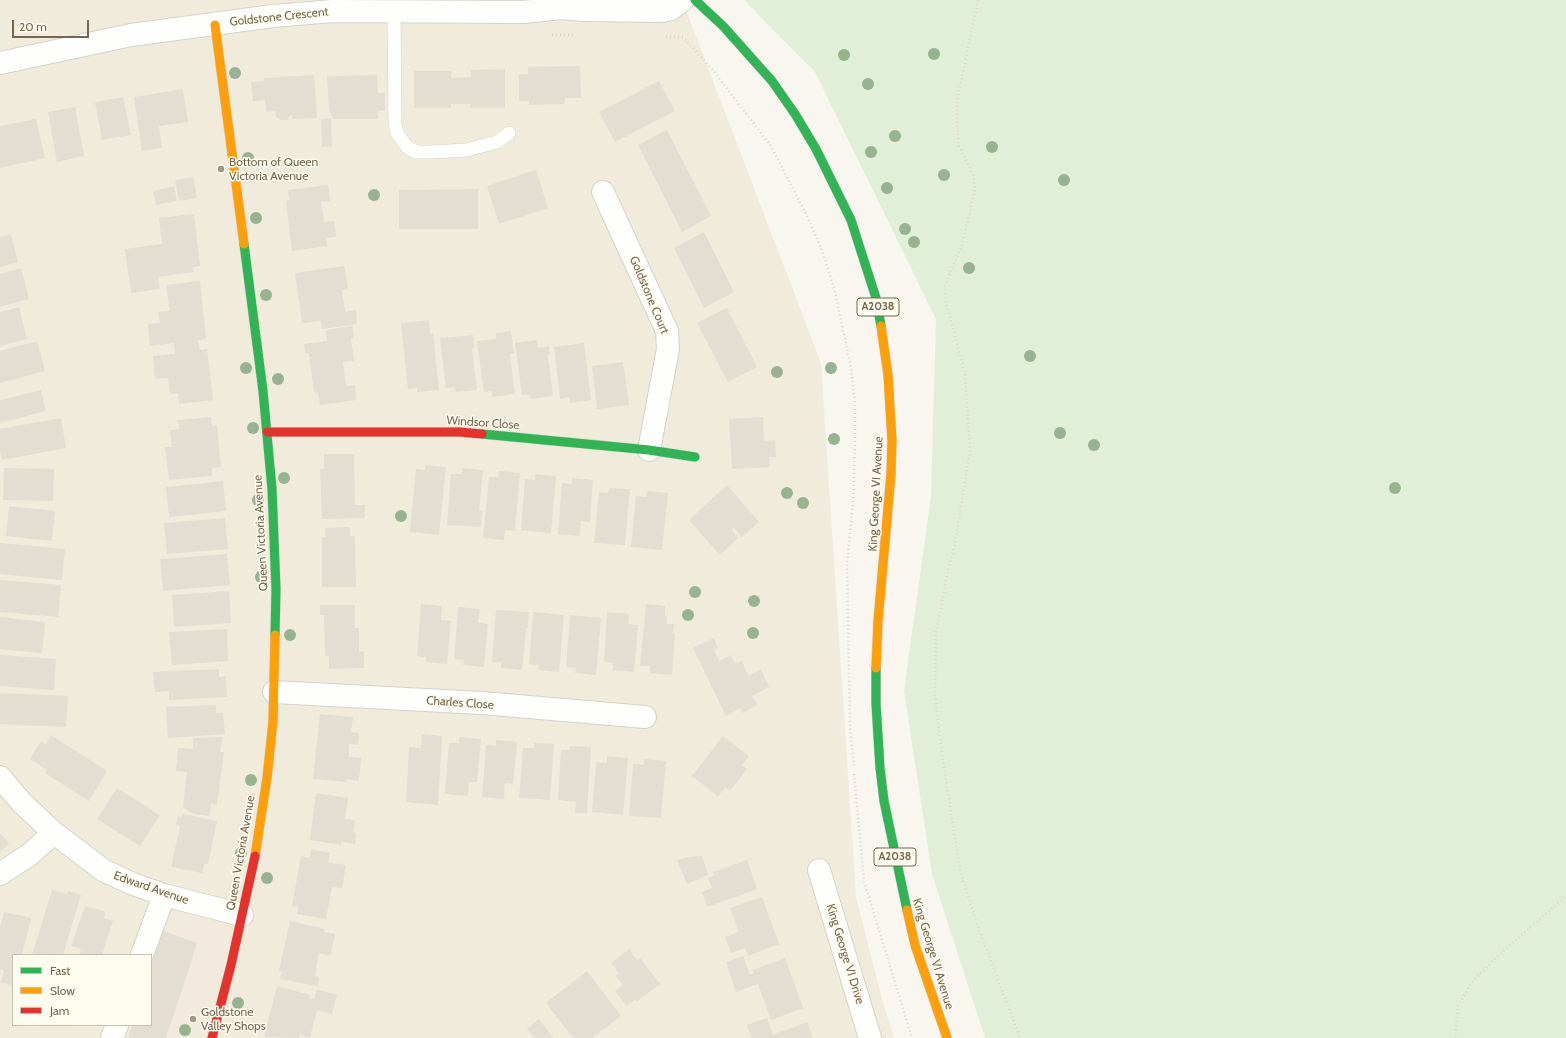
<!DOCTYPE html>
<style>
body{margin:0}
#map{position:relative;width:1566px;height:1038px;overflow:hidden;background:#f8f6ee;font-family:Cabin,sans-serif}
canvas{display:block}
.legend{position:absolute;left:12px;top:954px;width:140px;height:72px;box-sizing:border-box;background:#fffcf0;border:1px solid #c9c0af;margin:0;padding:5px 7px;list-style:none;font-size:12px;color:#77664d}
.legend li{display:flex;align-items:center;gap:8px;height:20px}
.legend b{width:20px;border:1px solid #c9c0af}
.scale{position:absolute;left:12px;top:20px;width:77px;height:18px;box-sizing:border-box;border:2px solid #77664d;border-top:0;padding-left:5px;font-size:12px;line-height:14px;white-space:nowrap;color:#77664d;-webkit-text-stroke:3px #fffcf0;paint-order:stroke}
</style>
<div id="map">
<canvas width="1566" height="1038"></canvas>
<ul class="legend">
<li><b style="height:5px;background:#30b455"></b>Fast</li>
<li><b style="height:5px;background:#ff9f0a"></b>Slow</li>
<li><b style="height:5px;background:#e5322d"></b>Jam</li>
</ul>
<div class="scale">20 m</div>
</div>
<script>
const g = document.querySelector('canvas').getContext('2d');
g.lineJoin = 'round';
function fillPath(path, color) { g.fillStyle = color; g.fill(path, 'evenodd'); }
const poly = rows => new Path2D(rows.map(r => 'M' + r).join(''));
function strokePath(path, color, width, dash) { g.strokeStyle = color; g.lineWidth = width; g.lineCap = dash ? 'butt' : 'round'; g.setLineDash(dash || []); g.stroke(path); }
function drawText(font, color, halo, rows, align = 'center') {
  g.font = font + ' Cabin,sans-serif'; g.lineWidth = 3; g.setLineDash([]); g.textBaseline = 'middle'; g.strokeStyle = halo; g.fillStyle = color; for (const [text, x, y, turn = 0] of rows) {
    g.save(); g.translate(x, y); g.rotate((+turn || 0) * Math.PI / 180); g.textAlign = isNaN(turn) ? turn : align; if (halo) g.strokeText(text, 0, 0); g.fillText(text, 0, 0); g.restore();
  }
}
fillPath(poly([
 [0,0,682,0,821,363,856,897,883,1003,894,1038,0,1038],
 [13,955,151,955,151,1025,13,1025]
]), '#f1ebdc');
fillPath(poly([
 [166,907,218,928,225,952,201,1038,121,1038,125,1025,151,1025,151,955]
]), '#f2eadc');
fillPath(poly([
 [744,0,1566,0,1566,1038,985,1038,932,874,904,691,931,496,936,319,815,72]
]), '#e1efd9');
fillPath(poly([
 [580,66,581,98,565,98,565,104,529,105,529,101,519,101,519,74,528,74,528,67],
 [505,69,505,108,470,108,470,104,451,104,451,108,414,108,414,71,451,71,451,78,471,77,470,70],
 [314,75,317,118,292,119,292,114,287,120,281,120,276,117,275,111,266,112,265,100,253,101,251,82,264,81,264,78],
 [377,75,378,93,385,93,385,110,378,111,378,119,333,119,329,111,327,76],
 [659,81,675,111,615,142,599,112],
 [183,89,188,122,159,126,162,148,142,151,134,97],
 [123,97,131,135,102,140,95,102],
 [75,107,84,156,57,162,48,112],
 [331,118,332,146,322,147,321,119],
 [36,119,45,158,0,168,0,126],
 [667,130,711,216,682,232,638,145],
 [536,170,548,208,499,224,487,186],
 [193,177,197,198,179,201,175,180],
 [328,185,330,201,321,202,324,222,334,221,336,237,326,238,327,246,292,251,286,201,289,200,288,190],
 [174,186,177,201,156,205,153,191],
 [478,189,478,229,399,229,399,190],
 [194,214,200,266,193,267,194,272,158,277,160,289,131,293,125,249,162,244,159,218],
 [704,232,734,292,704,308,674,248],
 [11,234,18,262,0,267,0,237],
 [344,266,348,289,342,290,345,312,356,310,357,324,322,329,321,321,302,323,295,273],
 [21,268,29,299,0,307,0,274],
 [200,281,206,339,198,340,200,350,207,349,213,400,179,404,178,393,170,394,168,378,155,379,153,356,175,354,174,343,150,346,148,324,160,323,158,312,170,311,166,285],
 [19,307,27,339,0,346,0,312],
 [727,308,757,367,728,382,697,323],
 [429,320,430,334,433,333,439,390,417,392,417,388,408,389,401,323],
 [352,326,354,338,351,339,354,361,343,362,346,386,355,385,356,400,320,405,318,392,314,393,309,353,305,353,304,344,327,341,326,330],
 [511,331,514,353,510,354,515,394,493,397,492,391,484,392,477,341,496,339,496,333],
 [473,335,474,348,472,349,477,390,456,392,455,387,446,388,440,338],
 [537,340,538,348,549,346,550,355,548,355,553,396,531,399,530,394,522,395,515,343],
 [37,341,45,371,0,383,0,351],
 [584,343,591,400,570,403,569,397,560,399,554,347],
 [623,362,629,405,597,409,592,366],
 [41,390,46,411,0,423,0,400],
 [211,417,212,426,217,425,221,467,212,468,212,476,169,480,165,447,172,447,170,430,179,429,178,420],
 [763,417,764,441,775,440,776,457,769,457,770,467,732,469,729,419],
 [61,418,66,448,2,460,0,451,0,429],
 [324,454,354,454,355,505,365,505,365,518,322,519,320,469,324,469],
 [425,465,446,467,439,535,410,532,416,469,425,470],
 [4,468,54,469,53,501,3,500],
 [462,468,483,470,479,511,482,511,481,527,447,525,451,474,462,474],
 [499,471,520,473,515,531,505,530,504,540,483,538,489,477,498,477],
 [535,474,556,476,551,533,521,530,525,479,535,480],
 [572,478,593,480,590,522,581,521,580,536,558,534,562,483,572,484],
 [223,481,226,511,169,517,166,487],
 [727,485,759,522,742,537,734,528,732,530,738,538,720,555,689,520],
 [609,488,630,489,625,545,594,543,599,492,608,493],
 [647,491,668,493,662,550,631,547,636,496,646,497],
 [9,506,55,511,52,541,6,536],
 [225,518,228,549,167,554,164,523],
 [350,527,350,536,355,536,356,587,322,587,322,537,325,537,325,528],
 [0,543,65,549,62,580,0,574],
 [227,554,230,585,163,591,160,559],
 [0,580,61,585,58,617,0,612],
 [229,591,231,623,174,627,172,595],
 [421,604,442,606,441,620,451,621,447,664,426,662,426,657,417,656],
 [646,604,665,606,665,616,667,616,667,624,674,624,673,633,675,633,672,675,650,673,650,666,640,666],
 [320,605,355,605,355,628,359,628,359,652,364,651,364,668,329,669,329,656,325,656,324,615,320,615],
 [458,607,480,609,478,623,488,624,484,667,463,665,464,660,454,659],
 [496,610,529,612,528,628,526,628,522,670,501,668,501,662,492,662],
 [533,612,564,615,559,672,538,670,539,665,529,664],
 [607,612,629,614,628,624,638,625,634,672,613,670,613,663,604,662],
 [570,615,601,618,596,675,575,673,576,668,566,667],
 [0,617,45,622,42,653,0,649],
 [227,629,228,661,172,665,169,632],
 [714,638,718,648,714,650,719,661,731,655,735,664,742,661,748,676,761,669,769,687,752,696,757,705,743,713,740,708,726,716,693,648],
 [0,655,56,659,54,690,0,686],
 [219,669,219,677,226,676,227,697,169,700,169,691,155,692,153,672],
 [0,693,68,696,66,727,0,724],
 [216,705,216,713,223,713,225,734,168,738,166,707],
 [320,714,353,717,351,732,359,733,358,745,349,744,349,757,361,758,359,781,347,779,347,782,313,779],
 [422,734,442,736,438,805,406,802,409,747,421,748],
 [51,735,107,771,89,801,45,773,47,770,30,759,41,741,46,744],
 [723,736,749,756,742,765,747,769,730,791,725,787,718,796,692,776],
 [223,737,220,752,224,752,217,805,211,803,210,816,194,814,183,807,187,772,176,771,178,748,193,749,193,738],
 [459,737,481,739,477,782,469,782,468,796,445,794,449,743,459,743],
 [496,740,517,742,513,784,505,783,504,799,482,797,486,745,496,746],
 [534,743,554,744,550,800,519,798,523,748,534,748],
 [570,746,591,747,587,813,575,813,576,802,558,800,561,750,570,750],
 [607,756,628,758,623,815,592,812,596,762,607,763],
 [644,759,666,761,661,818,629,816,633,764,644,765],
 [117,788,160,815,140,846,97,819],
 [316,793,348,798,345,819,355,820,353,832,356,833,355,844,341,842,341,845,310,840],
 [183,814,217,821,208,864,204,864,202,873,171,867,180,826,176,825,178,816,182,817],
 [0,833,9,844,0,852],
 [311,849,330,853,328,862,346,865,342,888,332,887,326,919,297,914,299,907,292,906,301,856,310,858],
 [702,856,708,875,687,884,677,860,689,857],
 [747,860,757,889,707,907,702,892,712,888,708,878,714,875,713,872],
 [52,890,67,894,68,891,81,895,63,955,32,955],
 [762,897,779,944,748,956,745,948,731,953,725,937,739,932,730,908],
 [85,906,106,912,104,918,113,921,102,955,79,955,81,949,71,946],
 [4,912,31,918,22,955,13,955,13,985,1,983,4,970,0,969,0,927],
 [290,921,325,929,324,932,335,934,330,956,319,953,315,976,319,977,318,986,280,979,282,972,279,971],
 [163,931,197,943,188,972,166,1038,128,1038,132,1025,151,1025,151,967],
 [629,949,637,960,640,958,660,984,636,1002,635,1000,627,1006,615,991,623,985,616,976,619,973,611,963],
 [743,956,750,975,754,973,753,970,785,958,803,1008,771,1020,758,984,736,992,726,962],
 [587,971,621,1016,592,1038,573,1038,546,1003],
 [277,986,310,995,309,998,314,999,317,989,337,995,332,1014,317,1010,310,1037,300,1035,299,1038,264,1037],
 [767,1018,773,1035,807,1022,813,1038,752,1038,747,1025],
 [539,1019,553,1038,534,1038,527,1029]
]), '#e3ded2');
const lane = poly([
 [394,11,395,124,397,133,407,147,416,152,432,152,466,150,497,142,509,133]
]);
const street = poly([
 [561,8,583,10,663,11,671,9,683,0],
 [0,63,131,35,273,16,333,11,523,12,561,8,568,0],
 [603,192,667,331,668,349,649,450],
 [274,692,482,703,645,717],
 [0,777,22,803,53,832,103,870,133,884,164,895,242,915],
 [819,870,870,1038],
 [0,874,29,855,46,840,53,832],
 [142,955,164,895],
 [112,1038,117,1025]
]);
const fast = poly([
 [695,0,723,26,772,81,795,114,816,149,851,220,876,298,881,326],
 [244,244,263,391,272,489,276,589,275,635],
 [482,434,649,450,695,457],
 [876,668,876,704,880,768,884,801,907,910]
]);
const slow = poly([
 [215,25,244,244],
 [876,668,878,621,891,474,892,440,888,375,881,326],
 [255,856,267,778,273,721,275,635],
 [907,910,915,945,947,1038]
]);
const jam = poly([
 [267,432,459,432,482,434],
 [212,1038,231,965,255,856]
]);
strokePath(lane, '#d5d2c9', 14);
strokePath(street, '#d5d2c9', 24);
strokePath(fast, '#d6d2c9', 10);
strokePath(slow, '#d6d2c9', 10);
strokePath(jam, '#d6d2c9', 10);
strokePath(poly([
 [978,0,957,101,957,127,959,146,974,177,975,189,962,246,950,272,945,286,945,299,965,373,970,451,955,543,948,571,936,633,935,696,942,754,960,870,978,927,1020,1038],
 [552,35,575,35],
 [666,37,683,37,711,68,771,146,808,218,824,256,835,292,851,367,855,405,855,443,853,503,847,564,850,727,854,767],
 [854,774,864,881,912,1038],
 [1455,1038,1458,1006,1472,982,1499,955,1566,896]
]), '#dad6d0', 2.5, [1, 3]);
strokePath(lane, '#fefefc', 13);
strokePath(street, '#fefefc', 22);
strokePath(fast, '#30b455', 9);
strokePath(slow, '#ff9f0a', 9);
strokePath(jam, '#e5322d', 9);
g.fillStyle = '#98b391';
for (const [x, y] of [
 [934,54],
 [844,55],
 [235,73],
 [868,84],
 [895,136],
 [992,147],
 [871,152],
 [248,158],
 [944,175],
 [1064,180],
 [887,188],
 [374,195],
 [256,218],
 [905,229],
 [914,242],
 [969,268],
 [266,295],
 [1030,356],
 [246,368],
 [831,368],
 [777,372],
 [278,379],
 [253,428],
 [1060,433],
 [834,439],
 [1094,445],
 [284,478],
 [1395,488],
 [787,493],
 [258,500],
 [803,503],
 [401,516],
 [261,577],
 [695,592],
 [754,601],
 [688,615],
 [753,633],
 [290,635],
 [251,780],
 [241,853],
 [267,878],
 [238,1003],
 [185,1030]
]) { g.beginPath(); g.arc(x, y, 6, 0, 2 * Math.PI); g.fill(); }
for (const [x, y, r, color] of [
 [221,169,4,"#a49885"],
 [193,1019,4,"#a49885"]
]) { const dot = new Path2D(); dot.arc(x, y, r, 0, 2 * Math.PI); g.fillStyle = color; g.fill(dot); strokePath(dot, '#fffcf0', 1.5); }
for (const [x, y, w] of [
 [878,307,42],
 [895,857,42]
]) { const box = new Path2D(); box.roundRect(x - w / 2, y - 9, w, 18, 3); g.fillStyle = '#fffcf0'; g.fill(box); strokePath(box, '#77664d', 1); }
drawText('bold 11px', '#77664d', null, [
 ["A2038",878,307],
 ["A2038",895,857]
]);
drawText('12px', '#77664d', '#fffcf0', [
 ["Goldstone Crescent",279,17,-6],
 ["Goldstone Court",649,295,67],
 ["Windsor Close",483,423,4],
 ["King George VI Avenue",876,494,-87],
 ["Queen Victoria Avenue",261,533,-93],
 ["Charles Close",460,703,4],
 ["Queen Victoria Avenue",241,853,-80],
 ["Edward Avenue",151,888,19],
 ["King George VI Drive",845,954,73],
 ["King George VI Avenue",933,954,73]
]);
drawText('12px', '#77664d', '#fffcf0', [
 ["Bottom of Queen",229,162],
 ["Victoria Avenue",229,176],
 ["Goldstone",201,1012],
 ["Valley Shops",201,1026]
], 'left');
</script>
